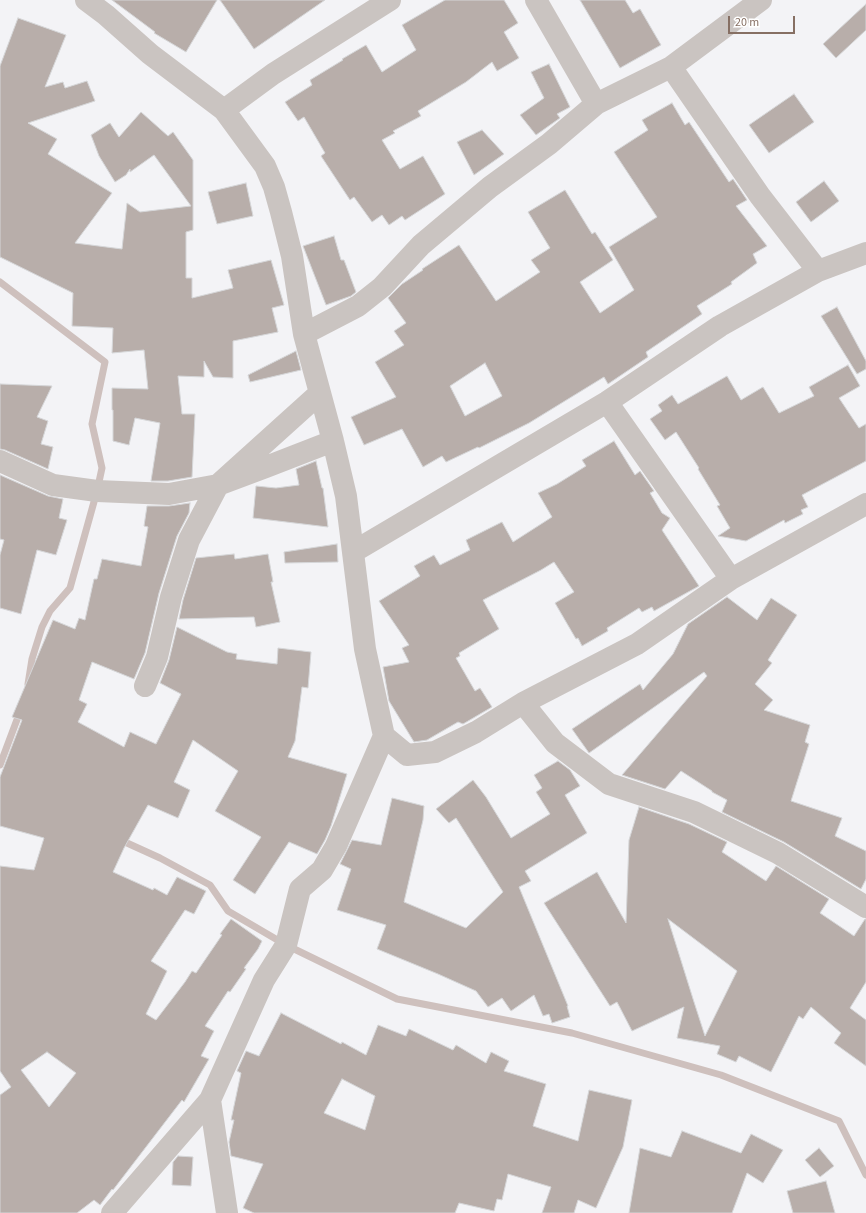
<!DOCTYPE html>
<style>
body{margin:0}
#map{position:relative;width:866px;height:1213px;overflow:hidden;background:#f3f3f6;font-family:"Source Sans 3",sans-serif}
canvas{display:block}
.scale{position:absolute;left:728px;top:16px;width:67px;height:18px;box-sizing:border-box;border:2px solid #866f63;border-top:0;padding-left:5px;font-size:12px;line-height:14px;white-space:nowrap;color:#866f63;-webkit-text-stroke:3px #fff;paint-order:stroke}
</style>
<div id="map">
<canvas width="866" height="1213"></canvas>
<div class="scale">20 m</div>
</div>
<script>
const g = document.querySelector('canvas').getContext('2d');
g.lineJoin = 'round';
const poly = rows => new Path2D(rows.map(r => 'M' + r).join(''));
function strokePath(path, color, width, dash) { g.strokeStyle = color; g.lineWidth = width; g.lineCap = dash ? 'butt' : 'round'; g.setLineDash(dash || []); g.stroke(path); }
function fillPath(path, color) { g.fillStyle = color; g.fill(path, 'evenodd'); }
strokePath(poly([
 [0,282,105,362,92,424,102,468,97,491,70,588,50,611,42,627,32,659,28,684],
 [0,765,21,709],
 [118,839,127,843,160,858,210,885,228,911,286,945,397,999,572,1033,721,1075,839,1121,866,1175]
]), '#cec0bd', 7);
const building = poly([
 [112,0,217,0,186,52,154,33,155,32,112,0],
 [220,0,325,0,254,49,220,0],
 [445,0,504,0,518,23,504,32,519,58,497,71,492,62,466,82,418,111,421,116,393,131,395,133,382,140,400,169,423,156,445,194,405,220,402,216,389,225,382,215,372,222,354,197,350,200,321,156,325,153,304,117,298,121,285,102,312,85,310,80,343,60,342,59,366,45,382,72,416,50,402,25,445,0],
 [580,0,625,0,633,13,640,9,661,45,620,68,580,0],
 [866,4,866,30,836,58,823,44,866,4],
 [18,18,66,35,45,87,63,82,65,88,87,81,95,101,28,123,57,139,48,154,112,193,75,243,122,249,127,203,140,212,191,206,154,155,130,172,130,169,126,175,115,182,99,156,91,135,110,123,119,137,141,112,168,136,173,132,193,160,193,230,186,232,186,278,192,278,192,298,233,288,228,270,271,260,284,305,272,308,278,332,233,341,233,378,213,377,204,361,204,377,178,376,182,414,195,414,192,477,168,481,151,481,160,423,135,418,129,445,113,441,113,410,112,410,112,388,148,389,144,350,112,353,113,328,72,326,73,293,0,257,0,66,18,18],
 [549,64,570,107,557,114,560,118,536,135,520,115,544,98,531,72,549,64],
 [794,94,814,122,769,153,749,125,794,94],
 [672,103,685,125,689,122,729,182,733,179,747,200,736,206,767,246,753,254,757,263,731,282,732,284,697,306,702,314,646,352,648,357,608,384,604,377,529,423,479,448,478,447,446,462,442,456,423,467,402,429,364,445,351,417,396,397,375,362,404,345,394,331,406,323,388,298,402,284,423,270,422,269,459,245,496,301,540,272,531,260,550,248,528,212,565,190,592,234,595,232,613,260,580,282,600,313,634,290,609,247,657,217,614,152,648,130,642,120,672,103],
 [485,363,502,396,465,416,450,386,485,363],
 [482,130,504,154,474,175,457,142,482,130],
 [824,181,839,201,811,222,796,202,824,181],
 [246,183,253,216,217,224,208,192,246,183],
 [334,236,341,260,344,260,356,292,351,296,326,305,303,246,334,236],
 [837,307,866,361,866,369,857,374,821,316,837,307],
 [296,351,301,370,250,382,248,375,296,351],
 [848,365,860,386,839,398,859,428,866,424,866,461,802,495,808,507,801,510,803,514,785,523,784,520,746,541,718,536,730,528,717,506,720,505,698,469,699,468,676,432,665,440,650,419,662,411,658,405,672,395,678,404,727,376,741,400,763,387,779,413,814,396,809,387,848,365],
 [0,384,52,386,37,417,48,421,41,444,53,447,48,469,5,450,0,449,0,384],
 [614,441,635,475,640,471,654,491,650,493,662,513,670,518,662,530,699,586,654,611,652,607,642,612,639,608,607,628,608,631,582,646,578,638,576,639,555,603,574,592,554,562,541,570,483,600,499,629,459,653,460,656,456,658,475,691,480,688,492,707,463,724,458,722,427,740,414,742,389,701,383,667,409,662,402,648,409,645,379,601,420,576,414,566,434,555,440,565,470,550,466,540,502,522,513,542,552,517,538,493,557,484,586,466,582,460,614,441],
 [316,461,322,488,323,488,328,527,253,518,256,486,276,488,299,485,296,469,316,461],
 [0,475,48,496,63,499,59,518,67,520,56,555,37,550,21,614,0,608,0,555,4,540,0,539,0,475],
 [190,503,189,513,177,536,159,593,145,653,134,679,92,662,79,700,87,704,78,722,124,747,130,732,156,744,181,694,160,683,169,660,177,627,227,652,237,654,236,659,277,664,278,648,311,652,308,688,302,687,295,741,288,757,347,774,331,826,325,840,317,854,289,842,255,894,233,880,261,837,215,811,238,771,193,740,174,782,190,790,178,818,148,805,124,848,113,872,153,890,154,888,167,895,177,877,206,891,194,914,185,910,151,961,167,971,146,1014,156,1020,185,982,192,971,196,973,222,935,220,934,231,919,262,941,258,949,244,968,246,969,230,992,228,991,205,1026,214,1031,201,1056,209,1059,184,1102,182,1100,113,1190,112,1189,100,1205,94,1200,77,1213,0,1213,0,1095,11,1087,0,1071,0,866,34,870,44,838,0,826,0,777,22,720,12,717,53,620,75,629,79,618,85,620,94,579,97,579,102,559,141,566,148,527,144,526,147,506,169,506,190,503],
 [47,1052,76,1073,49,1107,21,1070,47,1052],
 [337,544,338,562,285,563,284,552,337,544],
 [234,554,235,559,268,554,273,582,271,582,280,622,256,627,254,617,179,619,183,600,196,558,234,554],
 [727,597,757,620,771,598,797,615,768,660,772,663,755,684,773,700,764,710,810,725,805,742,809,744,791,801,842,818,835,836,866,851,866,879,861,889,784,842,722,812,727,800,712,792,712,791,681,771,665,789,622,775,707,676,704,672,589,753,572,729,640,684,643,690,673,654,688,624,727,597],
 [558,761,570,770,580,786,565,795,587,833,525,871,531,881,519,887,568,1006,567,1006,570,1017,552,1023,549,1014,543,1016,534,995,511,1011,502,998,488,1007,476,991,438,974,377,949,386,925,337,910,351,869,340,864,352,840,381,845,392,798,424,806,423,820,404,902,466,928,503,892,456,818,449,823,436,809,473,780,486,797,511,838,550,814,536,792,542,788,534,775,558,761],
 [639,807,689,824,727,842,722,852,766,881,776,866,829,899,820,913,854,936,865,919,866,919,866,982,850,1008,866,1020,866,1066,834,1043,841,1033,811,1007,803,1019,799,1016,771,1072,739,1056,736,1062,717,1054,720,1046,677,1038,684,1007,632,1031,617,1002,610,1006,544,903,597,872,626,923,629,840,639,807],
 [668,919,737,971,705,1036,694,1002,668,919],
 [281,1013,341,1044,342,1042,366,1055,378,1025,406,1036,409,1029,453,1050,456,1045,486,1063,491,1052,509,1061,504,1071,546,1084,533,1126,578,1141,589,1090,632,1100,623,1147,596,1208,578,1200,574,1213,542,1213,551,1187,508,1174,502,1200,497,1199,494,1211,459,1203,455,1213,254,1213,243,1208,263,1164,231,1156,229,1142,234,1120,231,1120,241,1073,237,1071,246,1051,259,1056,281,1013],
 [342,1079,375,1096,365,1130,324,1113,342,1079],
 [682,1131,741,1153,751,1134,783,1150,763,1183,747,1173,732,1213,629,1213,640,1148,671,1157,682,1131],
 [819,1148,834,1166,820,1177,805,1160,819,1148],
 [178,1156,193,1157,191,1186,172,1185,173,1162,178,1156],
 [826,1181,835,1213,793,1213,787,1191,826,1181]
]);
fillPath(building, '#b8aeaa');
strokePath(building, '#d5d6d8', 1);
strokePath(poly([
 [86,0,106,15,150,54,224,110,265,166,274,187,281,212,292,256,304,334,333,441,346,496,365,649,384,736,336,846,322,870,300,889,286,945,264,980,210,1100,112,1213],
 [536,0,596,104],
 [671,67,760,196,818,271],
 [224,110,273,74,390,0],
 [304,334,358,306,382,287,421,245,490,187,549,144,596,104,671,67,761,0],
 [607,402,731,579],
 [0,461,53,485,97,491,169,494,218,485,266,467,333,441],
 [353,552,607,402,720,326,818,271,866,253],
 [145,686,157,657,171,597,189,540,218,485,320,393],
 [523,703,555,743,609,784,694,812,778,853,866,907],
 [384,736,407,755,435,752,476,732,523,703,637,644,731,579,866,504],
 [210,1100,227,1213]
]), '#cac4c1', 22);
</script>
